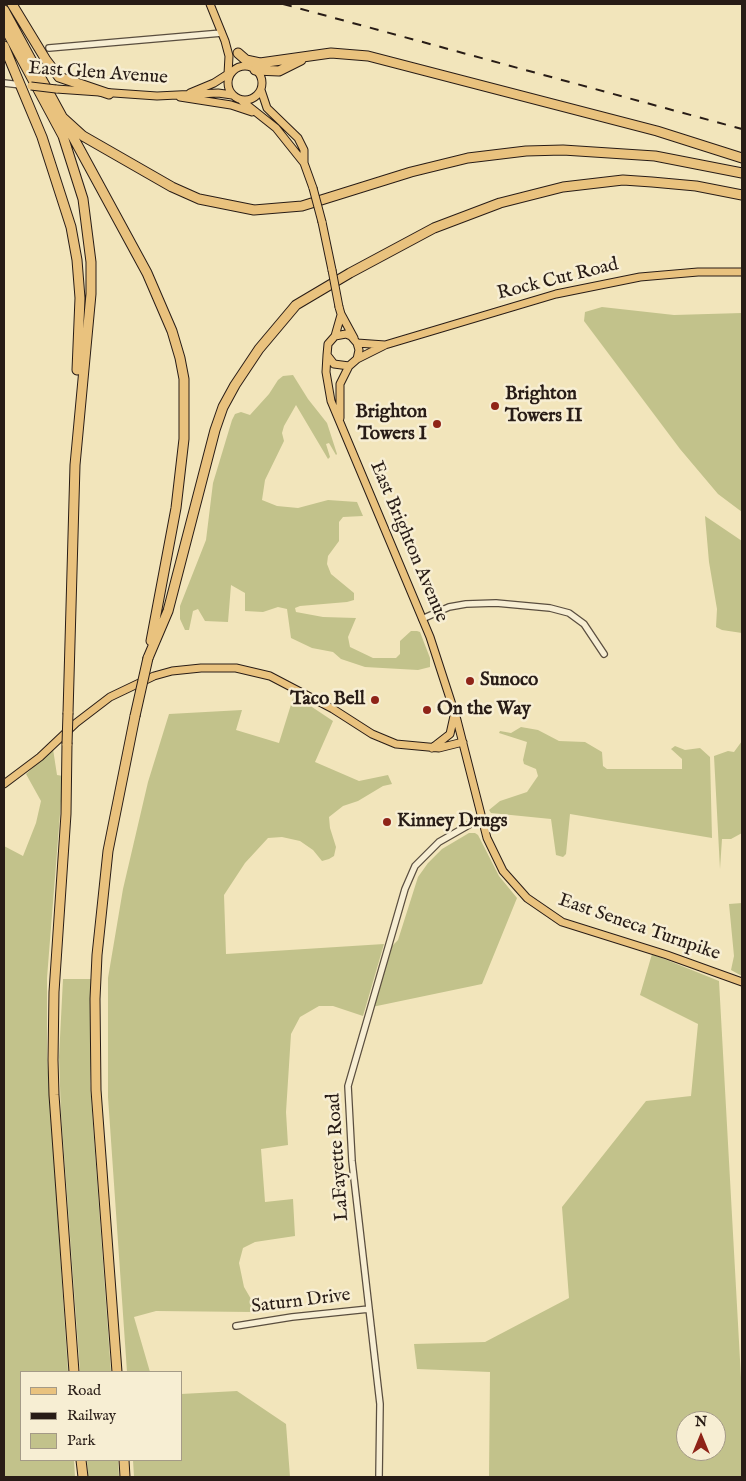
<!DOCTYPE html>
<style>
body{margin:0}
#map{position:relative;width:746px;height:1481px;overflow:hidden;background:#f2e5bb;font-family:"IM FELL English",serif}
canvas{display:block}
.frame{position:absolute;inset:0;border:5px solid #281c16;pointer-events:none}
.legend{position:absolute;left:20px;top:1371px;width:162px;height:90px;box-sizing:border-box;background:#f7eed3;border:1px solid #a49a87;margin:0;padding:6px 9px;list-style:none;font-size:15px;color:#281c16}
.legend li{display:flex;align-items:center;gap:10px;height:25px}
.legend b{width:25px;border:1px solid #a49a87}
.north{position:absolute;left:676px;top:1411px;width:50px;height:50px;box-sizing:border-box;background:#f7eed3;border:1px solid #a49a87;border-radius:50%;rotate:0deg;font-size:14px;font-weight:700;line-height:20px;text-align:center;color:#281c16}
.north::after{content:'';display:block;margin:auto;width:18px;height:22px;background:#8f2418;clip-path:polygon(50% 0,100% 100%,50% 72%,0 100%)}
</style>
<div id="map">
<canvas width="746" height="1481"></canvas>
<div class="frame"></div>
<ul class="legend">
<li><b style="height:6px;background:#e9c27e"></b>Road</li>
<li><b style="height:6px;background:#281c16"></b>Railway</li>
<li><b style="height:14px;background:#c2c28b"></b>Park</li>
</ul>
<div class="north">N</div>
</div>
<script>
const g = document.querySelector('canvas').getContext('2d');
g.lineJoin = 'round';
function fillPath(path, color) { g.fillStyle = color; g.fill(path, 'evenodd'); }
const poly = rows => new Path2D(rows.map(r => 'M' + r).join(''));
function strokePath(path, color, width, dash) { g.strokeStyle = color; g.lineWidth = width; g.lineCap = dash ? 'butt' : 'round'; g.setLineDash(dash || []); g.stroke(path); }
function drawText(font, color, halo, rows, align = 'center') {
  g.font = font + ' "IM FELL English",serif'; g.lineWidth = 5; g.setLineDash([]); g.textBaseline = 'middle'; g.strokeStyle = halo; g.fillStyle = color; for (const [text, x, y, turn = 0] of rows) {
    g.save(); g.translate(x, y); g.rotate((+turn || 0) * Math.PI / 180); g.textAlign = isNaN(turn) ? turn : align; if (halo) g.strokeText(text, 0, 0); g.fillText(text, 0, 0); g.restore();
  }
}
fillPath(poly([
 [602,307,674,315,742,313,742,512,718,494,680,449,584,321,585,312],
 [293,375,308,399,327,423,337,454,336,455,329,443,326,444,330,457,328,459,296,405,284,426,282,433,284,441,265,480,262,500,277,506,298,508,328,500,357,502,363,516,343,517,339,522,339,541,328,556,327,564,331,574,354,593,354,600,347,602,300,606,295,608,296,612,323,617,356,618,348,637,350,647,373,658,396,658,400,654,400,641,411,631,417,631,420,632,430,658,430,667,418,670,365,667,341,659,333,652,312,648,291,638,287,609,278,607,263,612,245,611,245,593,231,585,228,622,205,621,198,609,193,611,189,630,185,630,180,619,180,606,206,540,213,483,232,420,235,414,241,412,250,415,269,394,278,380,283,376],
 [705,516,742,541,742,633,722,630,716,627,717,609,709,562],
 [294,695,333,721,315,762,359,781,388,775,392,784,383,786,358,801,343,806,329,817,330,828,336,847,334,856,329,859,322,861,313,850,300,841,282,837,268,838,245,863,224,895,226,954,384,944,363,1016,333,1006,319,1006,300,1017,291,1034,286,1112,288,1145,261,1149,265,1202,293,1199,295,1236,255,1242,243,1248,239,1263,244,1287,251,1299,253,1312,156,1311,134,1317,150,1372,127,1372,108,1097,108,978,123,889,148,782,169,714,242,710,236,730,279,743],
 [521,727,538,730,559,741,585,742,602,752,603,766,607,769,682,769,682,759,671,749,675,746,685,750,700,748,710,757,712,838,570,814,566,854,563,857,556,855,551,819,491,813,489,810,500,801,527,792,538,776,536,769,524,764,523,760,527,742,499,733,500,731,511,733],
 [742,741,742,833,731,839,722,839,720,869,714,756,728,751,734,752],
 [53,749,57,775,63,776,47,978,47,1058,68,1372,21,1372,21,1460,74,1460,75,1477,4,1477,4,846,23,856,36,823,41,801,26,774],
 [469,833,475,833,478,835,499,876,517,898,482,984,372,1007,392,946,398,940,418,877,428,863,442,849],
 [742,903,742,976,731,970,734,956,729,904],
 [652,954,719,981,742,1396,742,1477,489,1477,490,1372,417,1369,414,1344,485,1342,569,1298,562,1207,646,1101,691,1096,698,1024,640,995],
 [686,1421,716,1421,716,1451,686,1451],
 [63,979,94,979,90,1083,111,1372,80,1372,61,1114,59,1057],
 [237,1391,286,1424,290,1477,134,1477,133,1460,181,1460,181,1394],
 [87,1460,118,1460,119,1477,88,1477]
]), '#c2c28b');
const minor = poly([
 [49,48,222,33],
 [4,83,21,85],
 [422,619,449,607,466,604,496,603,550,608,569,613,584,624,604,654],
 [236,1326,292,1317,369,1309],
 [379,1477,380,1404,352,1161,348,1086,405,889,415,866,439,842,481,818]
]);
const major = poly([
 '228 83a17 17 0 1 1 34 0a17 17 0 1 1-34 0Z',
 [56,89,157,96,218,93,232,95],
 [261,90,267,108,298,138,304,150,304,163,313,188],
 [190,93,214,83,228,74,229,56,225,41,210,4],
 [180,97,231,105,252,112],
 [242,101,276,128,304,163],
 [322,222,332,270],
 [339,307,341,314,354,338],
 [335,336,341,315],
 [357,343,385,345],
 [327,355,326,372,331,401,430,637,457,720,487,838,503,871,527,898,562,922,667,955,742,982],
 [357,359,385,345,556,294,640,277,698,272,742,272],
 [340,418,340,384,349,366,357,359,359,350,357,343,351,336,346,334,335,336,328,344,327,355,334,364,349,366],
 [432,748,450,734,454,716],
 [4,784,40,757,76,723,110,697,154,676,172,671,201,668,236,668,270,676,333,709,372,734,396,744,439,748,463,742]
]);
const highway = poly([
 [12,4,46,60,59,77,109,94],
 [4,10,147,273,172,331,180,358,184,379,184,439,176,508,151,641],
 [4,26,63,136,83,199,91,262,91,294,75,465,68,713],
 [4,46,42,137,71,227,77,260,80,298,77,370],
 [238,53,246,60,260,63,331,53,368,56,657,131,742,158],
 [255,70,279,71,301,60],
 [61,116,83,136,172,187,199,199,254,210,302,206,411,172,468,158,526,151,563,150,655,156,742,173],
 [148,658,168,611,215,430,223,407,235,385,259,349,296,305,350,273,434,228,500,203,563,187,623,180,652,182,696,186,742,195],
 [67,744,66,814,54,992,53,1060,54,1095,74,1372],
 [117,1372,96,1090,95,999,97,955,108,851,135,716],
 [81,1460,83,1477],
 [124,1460,125,1477]
]);
strokePath(minor, '#5a4e3f', 8);
strokePath(major, '#281c16', 9);
strokePath(highway, '#281c16', 11);
strokePath(minor, '#f7eed3', 5.5);
strokePath(major, '#e9c27e', 7);
strokePath(highway, '#e9c27e', 9);
strokePath(poly([
 [283,4,742,129]
]), '#281c16', 2, [9, 9]);
const majorBridge = poly([
 [31,86,56,89],
 [313,188,322,222],
 [332,270,339,307]
]);
const highwayBridge = poly([
 [135,716,148,658],
 [67,744,68,713]
]);
strokePath(majorBridge, '#281c16', 9, []);
strokePath(highwayBridge, '#281c16', 11, []);
strokePath(majorBridge, '#e9c27e', 7);
strokePath(highwayBridge, '#e9c27e', 9);
for (const [x, y, r, color] of [
 [495,406,5,"#8f2418"],
 [437,424,5,"#8f2418"],
 [470,681,5,"#8f2418"],
 [375,700,5,"#8f2418"],
 [427,710,5,"#8f2418"],
 [387,822,5,"#8f2418"]
]) { const dot = new Path2D(); dot.arc(x, y, r, 0, 2 * Math.PI); g.fillStyle = color; g.fill(dot); strokePath(dot, '#f7eed3', 2); }
drawText('19px', '#281c16', '#f7eed3', [
 ["East Glen Avenue",98,74,4],
 ["Rock Cut Road",558,280,-14],
 ["East Brighton Avenue",408,542,67],
 ["East Seneca Turnpike",639,928,19],
 ["LaFayette Road",339,1157,-94],
 ["Saturn Drive",301,1302,-7]
]);
drawText('bold 19px', '#281c16', '#f7eed3', [
 ["Brighton",505,395],
 ["Towers II",505,417],
 ["Brighton",427,413,"right"],
 ["Towers I",427,435,"right"],
 ["Sunoco",480,681],
 ["Taco Bell",365,700,"right"],
 ["On the Way",437,710],
 ["Kinney Drugs",397,822]
], 'left');
</script>
